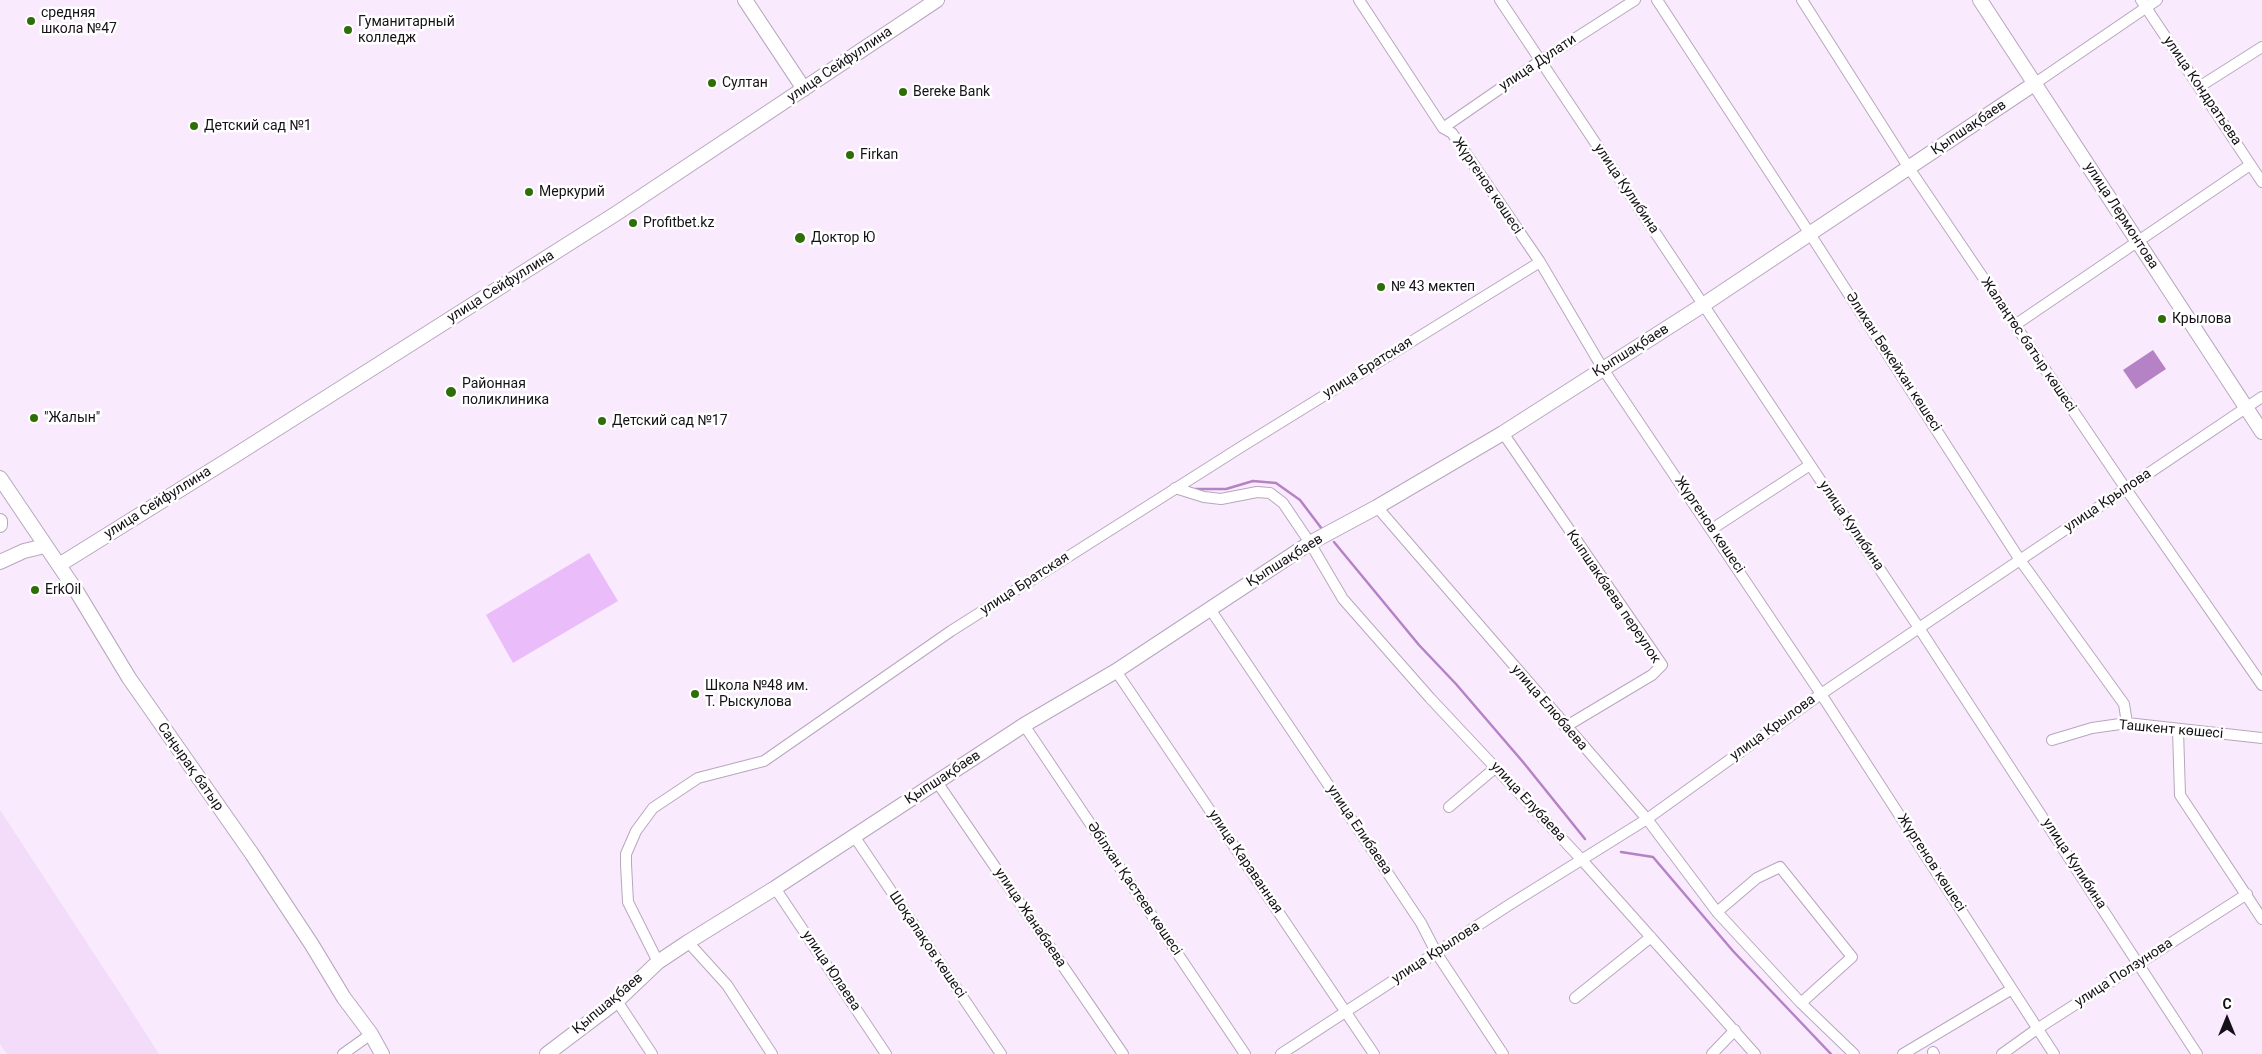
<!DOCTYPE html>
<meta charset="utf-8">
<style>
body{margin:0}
#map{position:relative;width:2262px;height:1054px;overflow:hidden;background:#f9ebfd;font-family:Roboto,sans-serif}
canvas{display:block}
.north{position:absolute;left:2202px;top:994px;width:50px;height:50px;-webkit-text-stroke:4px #fff;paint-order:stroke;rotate:0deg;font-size:14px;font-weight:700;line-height:20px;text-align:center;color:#161118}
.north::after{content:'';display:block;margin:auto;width:18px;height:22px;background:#161118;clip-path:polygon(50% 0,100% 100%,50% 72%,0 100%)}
</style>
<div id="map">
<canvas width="2262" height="1054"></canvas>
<div class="north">С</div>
</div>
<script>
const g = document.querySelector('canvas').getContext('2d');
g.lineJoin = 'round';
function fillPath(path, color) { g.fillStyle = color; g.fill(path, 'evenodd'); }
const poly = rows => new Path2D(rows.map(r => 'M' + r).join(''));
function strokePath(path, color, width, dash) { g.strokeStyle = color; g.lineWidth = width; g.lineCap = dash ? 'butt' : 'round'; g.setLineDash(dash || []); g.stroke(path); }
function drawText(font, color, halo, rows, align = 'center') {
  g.font = font + ' Roboto,sans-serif'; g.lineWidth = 5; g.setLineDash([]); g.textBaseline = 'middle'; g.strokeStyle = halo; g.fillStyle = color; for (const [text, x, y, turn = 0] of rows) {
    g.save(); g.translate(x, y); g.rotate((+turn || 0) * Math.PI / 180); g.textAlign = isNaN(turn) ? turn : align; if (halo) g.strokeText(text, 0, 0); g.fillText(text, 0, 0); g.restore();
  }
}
fillPath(poly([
 [0,810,125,1001,159,1054,7,1054,0,1044]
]), '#f2dcf9');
fillPath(poly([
 [589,553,618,601,513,663,486,615]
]), '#ebbcfa');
fillPath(poly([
 [2153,350,2166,369,2136,389,2123,370]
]), '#b582c5');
strokePath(poly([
 [1195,489,1226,489,1253,481,1276,483,1300,500,1322,529],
 [1334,542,1419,645,1456,684,1523,762,1585,839],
 [1621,852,1653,857,1733,951,1831,1054]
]), '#b582c5', 2.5);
const street = poly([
 [1359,0,1443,128,1452,133,1540,262,1603,369,1821,694,2054,1054],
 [1500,0,1919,628,2197,1054],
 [1657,0,1810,234,2020,560,2124,704,2127,723],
 [1802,0,1909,168,2126,489,2262,685],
 [2141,0,2262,182],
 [2034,84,2157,0],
 [2199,87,2262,47],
 [1443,128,1540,61,1635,0],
 [2015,325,2250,165],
 [1503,433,1662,665,1652,675,1565,727],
 [1175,488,1204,497,1221,499,1257,492,1270,493,1283,503,1310,543,1343,599,1430,698,1582,860,1755,1054],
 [1377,507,1647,819,1717,912,1801,1003,1854,1054],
 [1712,529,1810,465],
 [1210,609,1387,872,1421,923,1437,954,1503,1054],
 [1116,671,1374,1054],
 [1024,725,1245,1054],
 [2178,730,2180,795,2262,919],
 [2052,740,2092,728,2127,723,2262,738],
 [937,782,1123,1054],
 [1449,807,1495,768],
 [854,836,1001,1054],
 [775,888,886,1054],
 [1717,912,1757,878,1780,867,1852,957,1801,1003],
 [688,942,727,985,772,1054],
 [658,962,628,902,626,864,626,854,636,831,653,808,698,778,764,761,951,631,1241,447,1540,262],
 [1575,998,1651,937],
 [617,1001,652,1054],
 [1933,1052,1934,1054],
 [343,1054,371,1034],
 [1281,1054,1509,905,1647,819,1821,694,2262,397],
 [1712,1054,1735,1030],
 [1903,1054,2012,989],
 [2002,1054,2037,1029,2247,894]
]);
const secondary = poly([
 [745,0,804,89],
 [1980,0,2262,432],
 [0,478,77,592,129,678,252,854,312,945,344,998,371,1034,382,1054],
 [0,521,0,525],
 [0,562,24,551,45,546],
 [59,565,231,458,617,213,937,0],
 [547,1054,617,1001,658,962,688,942,775,888,1024,725,1116,671,1310,543,1377,507,1503,433,1703,305,2034,84]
]);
strokePath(street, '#b7a7bd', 12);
strokePath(secondary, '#b7a7bd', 16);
strokePath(street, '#fff', 10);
strokePath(secondary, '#fff', 14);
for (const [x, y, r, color] of [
 [31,21,5,"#2d6e07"],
 [348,30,5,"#2d6e07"],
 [712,83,5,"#2d6e07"],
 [903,92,5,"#2d6e07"],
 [194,126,5,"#2d6e07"],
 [850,155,5,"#2d6e07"],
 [529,192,5,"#2d6e07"],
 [633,223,5,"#2d6e07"],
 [800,238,6,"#2d6e07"],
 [1381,287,5,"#2d6e07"],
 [2162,319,5,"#2d6e07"],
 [451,392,6,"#2d6e07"],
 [34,418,5,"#2d6e07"],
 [602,421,5,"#2d6e07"],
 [35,590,5,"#2d6e07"],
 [695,694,5,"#2d6e07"]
]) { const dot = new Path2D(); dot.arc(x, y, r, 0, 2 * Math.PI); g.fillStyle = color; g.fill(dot); strokePath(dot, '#fff', 2); }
drawText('14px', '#161118', '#fff', [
 ["средняя",41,13],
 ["школа №47",41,29],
 ["Гуманитарный",358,22],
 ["колледж",358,38],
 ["Султан",722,83],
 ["Bereke Bank",913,92],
 ["Детский сад №1",204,126],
 ["Firkan",860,155],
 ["Меркурий",539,192],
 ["Profitbet.kz",643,223],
 ["Доктор Ю",811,238],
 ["№ 43 мектеп",1391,287],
 ["Крылова",2172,319],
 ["Районная",462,384],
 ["поликлиника",462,400],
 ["\"Жалын\"",44,418],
 ["Детский сад №17",612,421],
 ["ErkOil",45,590],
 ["Школа №48 им.",705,686],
 ["Т. Рыскулова",705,702]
], 'left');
drawText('14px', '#161118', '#fff', [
 ["улица Дулати",1538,63,-34],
 ["улица Сейфуллина",840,65,-34],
 ["улица Кондратьева",2202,91,56],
 ["Қыпшақбаев",1969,128,-34],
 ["Жүргенов көшесі",1487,186,56],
 ["улица Кулибина",1626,189,56],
 ["улица Лермонтова",2121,216,57],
 ["улица Сейфуллина",501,287,-32],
 ["Жалаңтөс батыр көшесі",2028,345,56],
 ["Қыпшақбаев",1631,351,-32],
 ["Әлихан Бөкейхан көшесі",1893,362,57],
 ["улица Братская",1368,368,-32],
 ["улица Крылова",2108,501,-34],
 ["улица Сейфуллина",158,503,-32],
 ["Жүргенов көшесі",1709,525,56],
 ["улица Кулибина",1851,526,56],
 ["Қыпшақбаев",1285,561,-32],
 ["улица Братская",1025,584,-33],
 ["Кыпшакбаева переулок",1613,597,56],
 ["улица Елюбаева",1549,708,49],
 ["улица Крылова",1773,728,-36],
 ["Ташкент көшесі",2171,730,5],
 ["Саңырақ батыр",190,767,55],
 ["Қыпшақбаев",943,778,-33],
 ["улица Елубаева",1528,802,47],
 ["улица Елибаева",1359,830,56],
 ["улица Караванная",1245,862,56],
 ["Жүргенов көшесі",1931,863,57],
 ["улица Кулибина",2074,864,57],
 ["Әбілхан Қастеев көшесі",1134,889,56],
 ["улица Жанабаева",1030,918,56],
 ["Шоқалақов көшесі",927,945,56],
 ["улица Крылова",1436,953,-33],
 ["улица Юлаева",831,971,56],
 ["улица Ползунова",2124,973,-33],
 ["Қыпшақбаев",608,1004,-40]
]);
</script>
